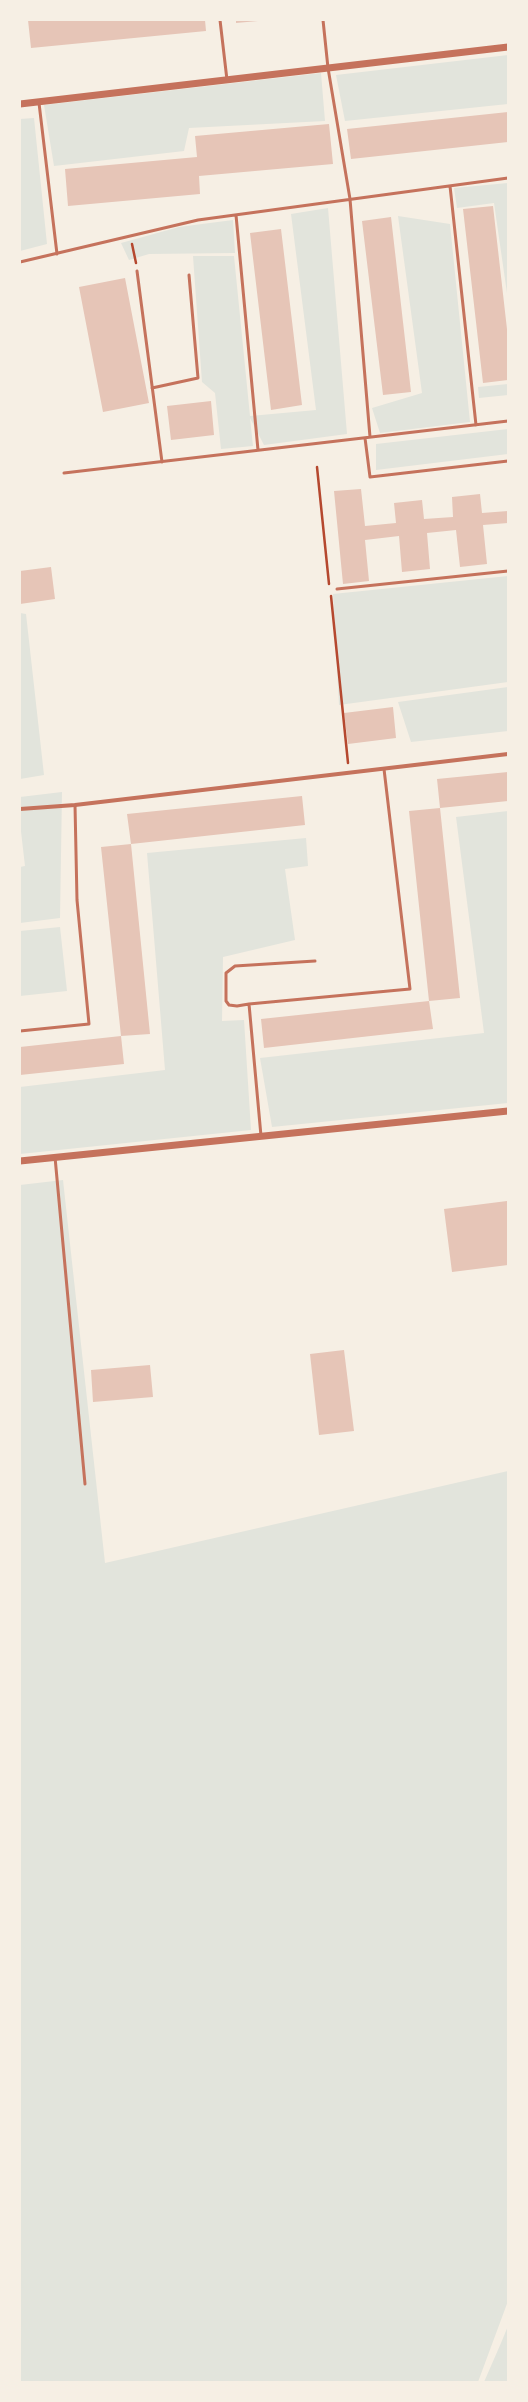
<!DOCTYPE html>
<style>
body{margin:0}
#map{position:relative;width:528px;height:2402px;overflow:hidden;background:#f6efe4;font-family:Mulish,sans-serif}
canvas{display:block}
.frame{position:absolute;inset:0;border:21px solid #f6efe4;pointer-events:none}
</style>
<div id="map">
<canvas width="528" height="2402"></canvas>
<div class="frame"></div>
</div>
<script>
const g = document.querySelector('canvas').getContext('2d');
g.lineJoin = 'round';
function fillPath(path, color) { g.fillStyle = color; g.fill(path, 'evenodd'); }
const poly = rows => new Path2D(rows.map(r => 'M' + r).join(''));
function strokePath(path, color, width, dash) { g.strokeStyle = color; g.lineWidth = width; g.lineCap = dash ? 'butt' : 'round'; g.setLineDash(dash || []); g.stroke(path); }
fillPath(poly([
 [508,55,508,104,345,121,336,75],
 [321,73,325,121,189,128,184,151,54,166,44,105],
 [34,118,47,244,20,251,20,119],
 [508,183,508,300,494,203,457,208,454,188],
 [328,208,347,434,264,445,250,418,253,446,221,449,215,393,202,382,193,256,234,256,250,416,316,410,291,214],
 [398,216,450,224,470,422,380,433,372,408,422,393],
 [233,220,235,253,149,254,129,260,121,243,179,227],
 [508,384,508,395,479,398,478,387],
 [508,429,508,454,376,470,376,444],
 [508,576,508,682,339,705,333,594],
 [20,613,26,614,44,775,20,779],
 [508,687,508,731,411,742,398,702],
 [62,792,60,918,20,923,20,867,25,866,20,823,20,797],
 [508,811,508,1103,272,1127,260,1058,484,1033,456,817],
 [306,838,308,866,285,869,295,940,223,957,222,1021,244,1020,251,1130,20,1154,20,1087,165,1070,147,853],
 [60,927,67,991,20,996,20,931],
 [63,1180,105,1563,508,1471,508,2301,478,2382,20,2382,20,1185],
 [508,2326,508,2382,484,2382,501,2343]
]), '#e2e4dc');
fillPath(poly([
 [28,20,205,20,206,31,31,48],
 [236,20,258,20,258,21,236,23],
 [508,112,508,142,351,159,347,129],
 [329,124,333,164,199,176,200,194,68,206,65,169,197,157,195,136],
 [493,206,508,338,508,380,483,383,463,209],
 [391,217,411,392,383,395,362,221],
 [281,229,302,405,271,410,250,233],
 [125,278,149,403,103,412,79,287],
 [211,401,214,435,171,440,167,406],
 [361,489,365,526,396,523,394,503,422,500,424,519,453,517,452,497,480,494,482,513,508,511,508,523,483,525,487,564,460,567,456,530,427,533,430,569,402,572,399,536,365,540,369,581,343,584,334,491],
 [51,567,55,599,20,604,20,571],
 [393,707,396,738,348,744,344,713],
 [508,772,508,801,440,808,437,779],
 [302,796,305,825,131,844,127,814],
 [440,808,460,998,429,1001,409,811],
 [131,844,150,1034,121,1036,124,1064,20,1075,20,1047,121,1036,101,847],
 [429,1001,433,1029,264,1048,261,1019],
 [507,1201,508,1265,452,1272,444,1209],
 [344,1350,354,1431,319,1435,310,1354],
 [150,1365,153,1397,93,1402,91,1370]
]), '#e6c5b7');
strokePath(poly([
 [132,244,136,263],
 [317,467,329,584],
 [331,596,348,763]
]), '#b5482f', 2.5);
strokePath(poly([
 [220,20,227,80],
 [323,20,328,68,350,199,370,437],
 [39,103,57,254],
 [450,186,476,425],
 [236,215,258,450],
 [20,262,198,220,508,178],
 [137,271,162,462],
 [152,388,198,378,189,275],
 [365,438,370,477,508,461],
 [64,473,508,421],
 [337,589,508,571],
 [249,1004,237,1006,229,1005,226,1001,226,973,235,966,315,961],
 [20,1031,89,1024,77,900,75,805],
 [261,1136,249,1004,410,989,384,769],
 [55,1157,85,1484]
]), '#c5725c', 3);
strokePath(poly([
 [20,809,75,805,508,754]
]), '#c5725c', 4);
strokePath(poly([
 [20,104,508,47],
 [20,1161,508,1111]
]), '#c5725c', 7);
</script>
